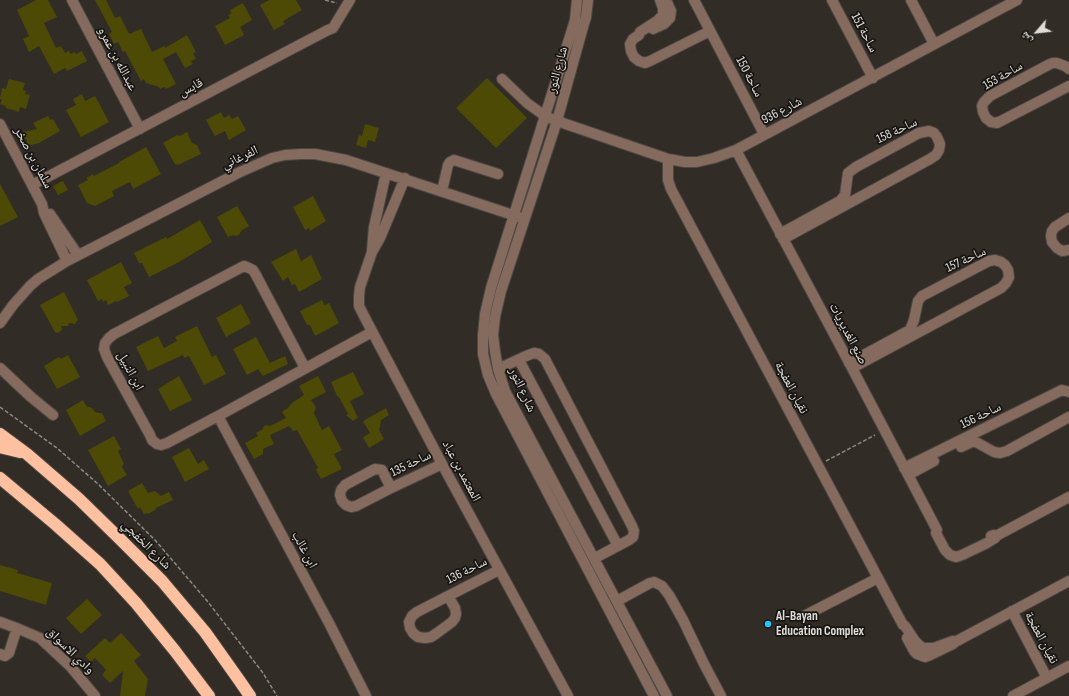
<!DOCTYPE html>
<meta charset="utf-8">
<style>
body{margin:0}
#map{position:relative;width:1069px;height:696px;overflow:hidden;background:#312c25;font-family:"Sofia Sans Condensed","Noto Naskh Arabic",sans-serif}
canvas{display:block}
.north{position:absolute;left:1017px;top:12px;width:40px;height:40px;-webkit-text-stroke:3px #171512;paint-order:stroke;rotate:242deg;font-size:11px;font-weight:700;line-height:16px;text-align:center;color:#e1ded9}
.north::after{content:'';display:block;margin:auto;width:14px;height:18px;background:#e1ded9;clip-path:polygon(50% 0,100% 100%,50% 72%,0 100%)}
</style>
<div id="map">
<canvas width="1069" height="696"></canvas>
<div class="north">ش</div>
</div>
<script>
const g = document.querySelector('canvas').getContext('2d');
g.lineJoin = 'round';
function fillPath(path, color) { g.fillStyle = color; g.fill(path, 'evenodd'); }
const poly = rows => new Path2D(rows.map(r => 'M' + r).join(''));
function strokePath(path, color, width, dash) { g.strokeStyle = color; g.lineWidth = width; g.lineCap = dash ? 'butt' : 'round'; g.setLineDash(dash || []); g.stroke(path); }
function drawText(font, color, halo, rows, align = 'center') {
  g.font = font + ' "Sofia Sans Condensed","Noto Naskh Arabic",sans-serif'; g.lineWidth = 3.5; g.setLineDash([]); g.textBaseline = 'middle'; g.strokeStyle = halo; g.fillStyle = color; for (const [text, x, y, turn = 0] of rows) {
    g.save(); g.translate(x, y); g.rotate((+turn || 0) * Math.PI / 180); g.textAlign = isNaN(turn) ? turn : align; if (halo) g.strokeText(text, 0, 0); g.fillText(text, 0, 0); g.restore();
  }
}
fillPath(poly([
 [36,0,48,0,57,17,44,23,56,48,61,46,65,53,69,51,71,54,75,52,76,54,82,51,87,61,67,71,65,68,54,74,39,46,29,52,23,39,29,36,17,10],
 [95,0,106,0,115,18,120,16,129,34,141,29,152,52,164,46,165,48,187,35,196,52,193,53,196,59,191,61,193,64,185,68,176,52,163,59,176,84,166,89,165,87,160,89,159,87,146,83,144,79,141,81,125,51,123,52,118,42,114,44,109,34,112,32],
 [269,0,296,0,302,10,283,21,285,24,274,30,260,5],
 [243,3,252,20,240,27,244,35,225,45,215,26,230,18,228,15,231,14,230,10],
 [487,78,527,118,496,148,456,108],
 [9,79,25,83,23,90,26,91,25,94,30,95,26,109,20,107,19,112,6,108,6,106,0,104,2,99,0,99,0,98,2,88,6,89],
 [82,94,85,101,95,96,109,122,81,137,66,110,76,105,73,99],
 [221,112,224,118,229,115,232,119,238,116,246,130,229,140,225,131,215,136,206,120],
 [48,116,51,120,53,119,60,131,39,143,27,146,27,140,25,139,23,132,37,129,33,123],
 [365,124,379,128,375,142,368,140,366,148,356,145,359,135,362,136],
 [187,132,192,143,197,145,201,154,178,165,175,164,163,143,177,135,180,136],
 [146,147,161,174,133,189,130,182,112,191,114,196,95,206,87,203,78,185,88,180,86,178,93,174,94,176,119,163,119,162],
 [63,181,68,190,58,195,53,186],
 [0,184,18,217,0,226],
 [313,196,326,221,310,231,309,228,305,230,293,207],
 [237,206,249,226,241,231,239,235,236,236,233,235,228,237,217,217],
 [200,220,212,242,179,262,149,277,142,263,139,263,134,253,166,237,167,239],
 [296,249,301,261,311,255,322,279,299,292,295,284,292,285,288,277,283,281,271,262],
 [121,262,132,283,124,287,129,296,117,302,116,301,108,305,106,300,103,302,102,299,98,301,87,280],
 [64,292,78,320,75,324,69,323,68,326,61,326,62,330,58,333,55,332,40,305],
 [322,300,324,305,329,303,339,323,315,336,310,325,307,325,300,311],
 [241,304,251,323,226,337,216,318],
 [197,326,212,357,216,355,226,374,204,385,189,356,184,358,183,355,148,371,136,347,158,336,164,348,177,341,175,337],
 [256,337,270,363,285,356,288,364,263,376,258,369,247,375,233,349],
 [68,355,80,377,57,389,44,366,59,357,61,359],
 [353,372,364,394,350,401,358,418,353,421,346,415,348,414,339,397,337,396,331,382],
 [179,376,192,400,170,411,158,389],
 [318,376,326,392,311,400,316,407,314,413,322,430,329,426,342,450,334,454,342,469,321,479,316,470,318,468,297,430,293,431,289,426,270,435,274,444,263,449,263,454,254,459,245,443,258,436,256,433,263,429,263,427,266,425,270,426,286,418,282,412,289,407,292,403,304,395,299,386],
 [83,400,86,406,92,408,95,412,99,413,102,413,106,421,80,436,66,410],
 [386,408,389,415,381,420,380,427,379,430,384,439,369,448,363,437,370,433,363,421],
 [114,436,121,449,118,451,124,464,122,467,127,475,108,486,88,450],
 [189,448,198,464,204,460,209,469,185,482,172,457],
 [142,483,148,493,155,491,161,496,169,492,173,500,156,508,155,510,150,513,144,514,140,507,138,509,128,491],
 [0,565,18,570,17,573,52,583,46,605,0,591],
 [87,599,102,615,81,634,66,618],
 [121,633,141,655,134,661,148,679,145,696,120,696,123,671,110,683,102,675,106,670,95,658,91,662,85,656,105,638,110,643]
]), '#4c4a05');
const minor = poly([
 [72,0,140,129],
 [577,0,575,20,571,33,491,288,485,314,483,335,483,354,488,375,496,394,654,696],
 [588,0,586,17,583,27,557,121,501,291,495,317,493,335,495,351,498,369,505,391,667,696],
 [660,0,663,8,663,15,657,21,640,32,639,35,633,39,630,44,631,51,634,57,639,61,645,63,650,61,710,31],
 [694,0,764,134],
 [832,0,873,78],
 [911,0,934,44],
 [653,29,664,24,670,18,671,11,666,0],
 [1069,69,1065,66,1057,63,1053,63,1050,64,990,96,984,102,982,106,983,112,986,118,991,122,997,123,1069,86],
 [502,79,527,103,545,116,557,121,668,159,685,162,697,162,714,158,736,150,1017,0],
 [0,124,42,204,44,213,67,261],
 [736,150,852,368,937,530,936,533,945,550,950,555,956,557,962,555,987,543,995,538,996,536],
 [668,159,668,180,671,189,903,625,905,626,915,641,920,646,924,648,934,648,953,641,955,642],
 [405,178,380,238,372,252,360,287,359,296,359,306,364,316,442,464,568,696],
 [32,185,328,30,333,28,336,23,350,0],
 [442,191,448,165,450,162,454,160,498,174],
 [50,214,78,255],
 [1069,218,1055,227,1052,231,1051,236,1052,242,1057,248,1062,251,1069,250],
 [780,234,840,201,845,195,848,173,856,167,919,133,929,131,934,133,937,137,940,144,939,150,936,155,930,159,783,239],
 [372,250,374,227,386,173],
 [0,323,13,305,30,286,38,279,67,261,240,172,272,158,285,155,301,154,315,154,346,160,519,217],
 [519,360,618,546],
 [849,363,910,330,914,320,918,301,922,296,989,261,995,260,1001,262,1005,265,1008,270,1009,277,1006,283,1001,288,852,368],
 [0,368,31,397,53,415],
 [305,368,256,275,253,270,249,268,244,266,114,334,109,338,105,343,104,349,107,357,150,435,152,440,157,444,161,445,167,443,218,416,372,332],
 [498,369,526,356,534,353,539,354,545,359,632,526,634,531,633,537,629,540,595,558],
 [218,416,329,623,366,696],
 [961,447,972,442,976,442,994,452,1000,453,1007,451,1069,417],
 [904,468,1062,390,1069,392],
 [375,469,382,470,391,488,356,506,351,507,346,505,342,501,340,495,341,490,345,485,375,469],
 [908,475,934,461],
 [391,488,442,464],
 [991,536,994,535,996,536,1069,497],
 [448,596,455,608,456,614,455,618,452,622,437,633,431,637,425,638,418,637,413,633,410,628,409,622,412,616,417,612,448,596],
 [448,596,499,570],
 [617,601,650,583,654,582,662,586,669,595,683,620,704,664,721,696],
 [1012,611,1047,678],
 [804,616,878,578],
 [0,622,19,629,40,638,70,666,95,696],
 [907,638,914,651,917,654,925,657,928,656,953,644,955,642,1069,581],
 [0,654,5,656,9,653,17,628],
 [1013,696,1069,666]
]);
const highway = poly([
 [0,434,27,454,79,499,121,540,162,581,205,632,239,680,250,696],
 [0,447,20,452],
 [0,478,55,524,100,564,136,603,175,651,209,696]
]);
strokePath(minor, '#4d4842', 12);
strokePath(highway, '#4d4842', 14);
strokePath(poly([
 [325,0,337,3],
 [0,407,57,448,98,484,155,540,208,602,263,673,277,696],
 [826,461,875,435]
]), '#8d8983', 1.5, [4, 2]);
strokePath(minor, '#846b5e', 10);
strokePath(highway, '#fec1a0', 12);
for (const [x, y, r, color] of [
 [768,624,4,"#1cc9fc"]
]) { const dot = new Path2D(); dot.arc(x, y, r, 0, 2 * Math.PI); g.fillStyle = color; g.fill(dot); strokePath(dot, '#171512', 1.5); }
drawText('13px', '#e1ded9', '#171512', [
 ["ساحة 151",864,33,62],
 ["عبدالله بن عمرو",117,59,62],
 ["شارع النور",558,70,-75],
 ["ساحة 153",1003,76,-30],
 ["ساحة 150",749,77,62],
 ["قابس",191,88,-28],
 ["شارع 936",782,111,-28],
 ["ساحة 158",897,131,-25],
 ["سلمان بن صخر",33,158,62],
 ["الفرغاني",240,158,-25],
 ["ساحة 157",966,260,-25],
 ["صنع الغديريات",848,334,62],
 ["ابن النبيل",130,371,62],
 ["نقيان العفجة",791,388,62],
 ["شارع النور",522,390,65],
 ["ساحة 156",981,416,-26],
 ["ساحة 135",411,464,-26],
 ["المعتمد بن عباد",461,471,62],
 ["شارع الخفجي",146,545,45],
 ["ابن غالب",304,550,62],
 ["ساحة 136",467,571,-27],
 ["نقيان العفجة",1041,638,62],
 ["وادي الاسواق",70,651,44]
]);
drawText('bold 13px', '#e1ded9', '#171512', [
 ["Al-Bayan",776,617],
 ["Education Complex",776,632]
], 'left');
</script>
